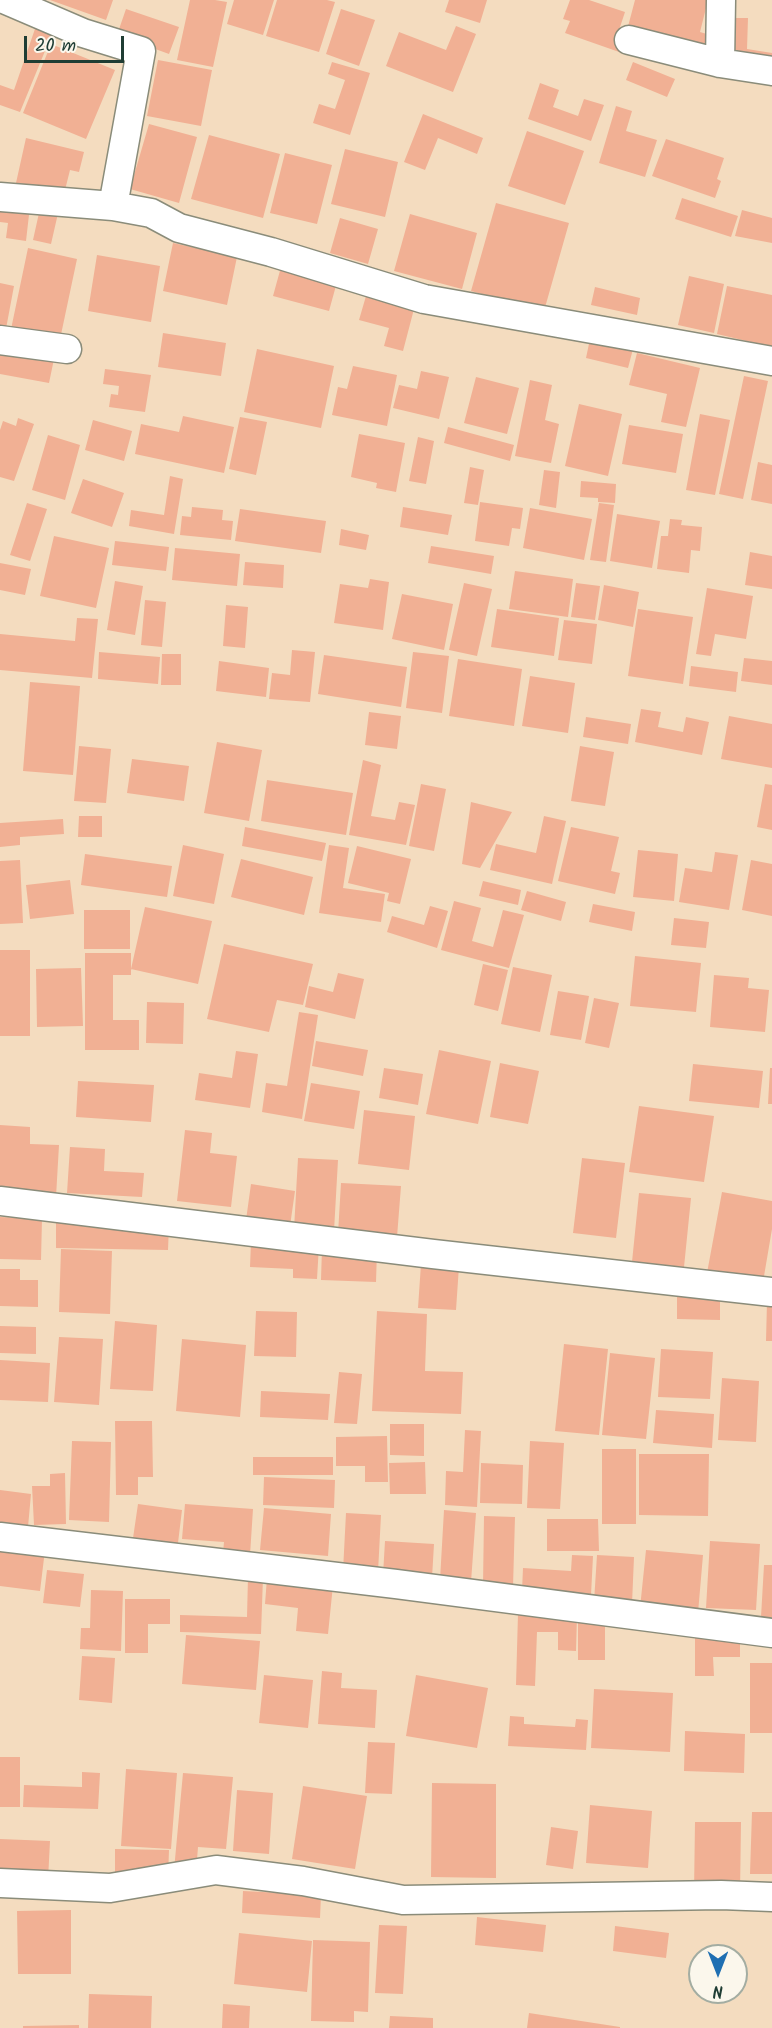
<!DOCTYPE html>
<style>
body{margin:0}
#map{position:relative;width:772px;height:2028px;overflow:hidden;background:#f4dcbf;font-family:Kalam,sans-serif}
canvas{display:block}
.north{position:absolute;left:688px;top:1944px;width:60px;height:60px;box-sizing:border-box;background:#fbf7ec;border:2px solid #a3ada2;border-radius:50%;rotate:180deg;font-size:16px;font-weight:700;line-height:24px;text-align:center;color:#1f3d34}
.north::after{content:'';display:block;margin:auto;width:21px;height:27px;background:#1f6fb2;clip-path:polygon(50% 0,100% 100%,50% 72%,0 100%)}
.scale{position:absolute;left:24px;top:36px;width:100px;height:27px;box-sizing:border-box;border:3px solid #1f3d34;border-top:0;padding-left:8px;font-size:18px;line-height:21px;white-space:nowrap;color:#1f3d34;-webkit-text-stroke:4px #fbf7ec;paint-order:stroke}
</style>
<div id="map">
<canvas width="772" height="2028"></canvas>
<div class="north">N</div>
<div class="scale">20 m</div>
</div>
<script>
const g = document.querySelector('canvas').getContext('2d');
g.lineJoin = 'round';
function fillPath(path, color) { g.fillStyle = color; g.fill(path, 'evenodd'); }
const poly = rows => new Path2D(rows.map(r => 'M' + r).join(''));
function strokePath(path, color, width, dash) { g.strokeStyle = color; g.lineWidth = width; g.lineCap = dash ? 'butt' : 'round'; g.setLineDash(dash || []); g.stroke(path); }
fillPath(poly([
 [50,0,113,0,106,20],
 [190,0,215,0,227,2,213,67,177,60],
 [234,0,274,0,263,35,227,24],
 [277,0,327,0,335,2,319,52,266,36],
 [449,0,487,0,480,23,445,12],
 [570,0,589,0,625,12,616,39,626,43,622,53,565,33,570,21,563,19],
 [635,0,708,0,700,32,710,35,706,54,626,34],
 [126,9,179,27,169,54,117,35],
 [341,9,375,20,359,66,326,54],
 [725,18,748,18,747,49,772,53,772,68,724,59],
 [37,23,54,29,20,112,0,105,0,85,14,90],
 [456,26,476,34,453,92,386,66,399,32,446,50],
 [51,44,115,70,86,139,23,113],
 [158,60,212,70,201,126,147,116],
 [332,62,370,73,350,135,313,123,319,104,335,109,345,80,328,74],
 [633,62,675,79,667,97,626,80],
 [540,83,559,90,553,107,578,116,584,99,604,105,591,141,528,119],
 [616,106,632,111,626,131,657,140,645,177,599,163],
 [423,114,483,138,477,154,438,138,425,170,404,162],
 [149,124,197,137,179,203,130,189],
 [527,131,584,151,565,205,508,186],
 [209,135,280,154,263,218,191,199],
 [26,138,84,152,79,172,70,170,64,194,16,183],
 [666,139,724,158,717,179,721,181,715,198,652,176],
 [345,149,398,162,385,217,331,204],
 [285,153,332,165,317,224,270,213],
 [682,198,738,216,731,237,675,219],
 [0,202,30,206,26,241,6,238,8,223,0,222],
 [496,203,569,223,544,311,471,291],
 [41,204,59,209,51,244,33,240],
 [742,210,772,218,772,243,735,236],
 [410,214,477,233,462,289,394,271],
 [340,218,378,229,368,264,330,253],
 [173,243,237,257,227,305,163,291],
 [28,248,77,259,59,344,10,334],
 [97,255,160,266,151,322,88,311],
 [281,267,337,282,329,311,273,296],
 [689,276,724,284,714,333,678,325],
 [0,283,14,286,5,334,0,333],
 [727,286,772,295,772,347,717,334],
 [595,287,640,298,637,315,591,305],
 [366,296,414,309,403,351,384,346,389,328,359,320],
 [163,333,226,343,221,376,158,367],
 [590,339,633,349,628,368,586,358],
 [0,349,54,359,49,383,0,374],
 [257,349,334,366,321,428,244,412],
 [637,353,700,368,686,427,661,422,667,394,629,385],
 [353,366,397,375,387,426,332,415,338,387,347,389],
 [105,369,151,375,145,412,109,407,111,394,118,395,119,386,103,384],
 [421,371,449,377,439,419,393,408,399,385,417,389],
 [744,376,768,381,743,499,719,494],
 [476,377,519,388,507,434,464,423],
 [530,380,552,385,545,420,559,424,551,463,515,456],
 [579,404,622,414,608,476,565,466],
 [700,414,730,420,715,495,686,490],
 [183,416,234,427,224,473,135,454,141,424,179,432],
 [240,417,267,422,256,475,229,469],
 [18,418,34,424,14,481,0,477,0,430,3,421,16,426],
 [93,420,132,431,124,461,85,450],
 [629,425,683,434,676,473,622,464],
 [448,427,514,445,510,461,444,443],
 [359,434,405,443,396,492,376,488,377,483,351,477],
 [48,435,80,445,65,500,32,490],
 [418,437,434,441,426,484,409,481],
 [758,462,772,465,772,504,751,500],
 [470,467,484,470,478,505,464,503],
 [544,470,560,472,556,508,539,505],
 [170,476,183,479,174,534,129,526,131,510,164,515],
 [83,479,124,493,112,527,71,513],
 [581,481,616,484,615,503,598,502,598,498,580,497],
 [480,502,523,508,520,529,512,528,509,546,475,541],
 [27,503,47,509,30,561,10,555],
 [599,503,614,505,606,562,590,560],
 [192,507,223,510,222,520,233,521,231,540,180,535,182,516,191,517],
 [403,507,452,515,448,535,400,527],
 [530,508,592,519,584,560,523,548],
 [240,509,326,521,321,553,235,541],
 [617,514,660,521,652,568,610,561],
 [670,519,682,520,681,525,702,527,700,551,691,550,689,573,657,569,661,536,668,536],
 [341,529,369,535,366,550,339,545],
 [54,536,109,548,96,608,40,596],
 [115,541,169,547,166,571,112,565],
 [431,546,494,556,491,574,428,563],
 [175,548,240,554,237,586,172,580],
 [750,552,772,556,772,589,745,585],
 [245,562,284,565,283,588,243,585],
 [0,563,31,569,25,595,0,590],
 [515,571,573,579,568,617,509,609],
 [370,579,389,582,383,630,334,623,340,584,368,588],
 [115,581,143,586,135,635,107,630],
 [464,583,492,589,477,656,449,650],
 [576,583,600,586,595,620,571,617],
 [604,585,639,592,633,627,598,620],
 [707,588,753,596,746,639,715,634,711,656,696,654],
 [402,594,453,604,444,650,392,639],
 [145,600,166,602,162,647,141,645],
 [226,605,248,607,245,648,223,646],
 [497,609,559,618,554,656,491,647],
 [638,609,693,617,683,684,628,676],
 [77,618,98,619,92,678,0,670,0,634,75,641],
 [564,620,597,624,592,664,558,660],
 [292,650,315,652,310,702,269,699,272,673,290,675],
 [99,652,160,657,158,684,98,679],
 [413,652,449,656,442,713,406,708],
 [162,654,181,654,181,685,161,685],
 [324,655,407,667,401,707,318,694],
 [744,658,772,661,772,685,741,681],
 [458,659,522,669,514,726,449,716],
 [219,661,269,668,266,697,216,691],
 [691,666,738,672,736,692,689,686],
 [530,676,575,683,568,733,522,726],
 [30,682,80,686,73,775,23,771],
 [641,709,661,712,658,727,683,732,686,717,709,722,702,755,635,742],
 [369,712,401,716,397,749,365,745],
 [729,716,772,724,772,768,721,759],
 [586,717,631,724,628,744,583,737],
 [217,742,262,750,249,821,204,813],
 [79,746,111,749,106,803,74,801],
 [580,746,614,752,605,806,571,801],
 [132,759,189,766,184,801,127,793],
 [363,760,381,765,371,816,395,820,399,802,415,805,406,845,349,835],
 [267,780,353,793,346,835,261,821],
 [421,784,446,789,434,851,409,846],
 [765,784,772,785,772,830,757,827],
 [471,802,512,812,480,868,462,864],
 [79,816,102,816,102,837,78,837],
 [544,816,566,821,552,884,490,870,496,844,536,853],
 [63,819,64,834,20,837,20,845,0,847,0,823],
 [245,827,326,843,322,861,242,846],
 [571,827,619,837,611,871,620,873,615,894,558,881],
 [183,845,224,854,214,904,173,896],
 [329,845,349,848,343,888,385,894,381,922,319,913],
 [357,846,411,859,400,904,387,901,389,893,348,883],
 [638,850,678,854,674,901,633,897],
 [715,852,738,855,729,910,679,902,685,868,712,872],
 [85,854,172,866,167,897,81,885],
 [241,859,313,877,304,915,231,897],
 [20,860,23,923,0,924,0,861],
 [751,860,772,864,772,916,742,910],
 [70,880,74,914,30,919,26,885],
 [483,881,521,890,518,905,479,896],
 [527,891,566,902,561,921,521,910],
 [454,901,481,908,472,941,493,947,503,910,524,915,509,968,441,950],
 [593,904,635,912,632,931,589,922],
 [430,906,448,911,437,948,387,932,392,916,424,925],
 [145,907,212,921,198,984,131,969],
 [84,910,130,910,130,949,84,949],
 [674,918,709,922,706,948,671,945],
 [224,944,313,964,303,1005,277,1000,269,1032,207,1019],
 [0,950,30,950,30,1036,0,1036],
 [85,953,131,953,131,975,113,975,113,1020,139,1020,139,1050,85,1050],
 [635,956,701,963,696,1012,630,1006],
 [483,964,508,970,498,1011,474,1005],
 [513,967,552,975,540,1032,501,1024],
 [81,968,83,1026,37,1027,36,969],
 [338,973,364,979,355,1019,305,1007,309,986,333,992],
 [714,975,749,978,748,988,769,990,765,1032,710,1027],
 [558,991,589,996,581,1040,550,1035],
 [594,998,619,1003,609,1048,585,1043],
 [147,1002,184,1003,183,1044,146,1043],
 [299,1012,318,1015,302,1119,262,1112,266,1083,287,1086],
 [316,1041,368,1050,363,1076,312,1066],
 [439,1050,491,1061,478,1124,426,1114],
 [236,1051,258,1054,250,1108,195,1100,199,1073,232,1078],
 [500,1063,539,1071,528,1124,490,1117],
 [693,1064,763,1071,759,1108,689,1101],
 [384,1068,423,1074,418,1105,379,1098],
 [770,1068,772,1068,772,1104,768,1104],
 [78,1081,154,1085,151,1122,76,1117],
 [311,1083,360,1091,354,1129,304,1121],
 [639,1106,714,1116,704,1182,629,1172],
 [364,1110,415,1116,409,1170,358,1164],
 [0,1125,30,1127,30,1144,59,1145,56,1197,0,1195],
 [185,1130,212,1133,210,1153,237,1156,231,1207,177,1201],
 [70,1147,105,1149,104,1171,144,1173,142,1197,67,1193],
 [298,1158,338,1160,334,1231,294,1229],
 [582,1158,625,1163,616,1238,573,1233],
 [341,1183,401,1186,397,1237,338,1234],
 [251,1184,295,1191,290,1226,246,1220],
 [722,1192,772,1201,772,1229,763,1282,707,1273],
 [639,1193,691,1198,684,1267,632,1262],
 [0,1217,42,1219,41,1260,0,1259],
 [56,1223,169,1225,168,1250,56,1248],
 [251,1242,319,1245,317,1279,293,1278,293,1269,250,1267],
 [322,1248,377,1250,376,1282,321,1280],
 [61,1249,112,1251,110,1314,59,1312],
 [421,1264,459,1266,456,1310,418,1308],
 [0,1269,20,1269,20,1280,38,1280,38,1307,0,1306],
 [677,1293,720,1294,720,1320,677,1319],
 [767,1302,772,1303,772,1341,766,1341],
 [256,1311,297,1312,296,1357,254,1356],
 [377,1311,427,1314,425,1371,463,1372,461,1414,372,1411],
 [115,1321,157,1325,153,1391,110,1389],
 [0,1326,36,1327,36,1354,0,1353],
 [59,1337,103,1339,99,1405,54,1402],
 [182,1339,246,1345,240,1417,176,1411],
 [564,1344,608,1349,599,1435,555,1431],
 [661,1349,713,1352,710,1399,658,1397],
 [610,1353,655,1358,646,1439,602,1435],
 [0,1360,50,1363,48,1402,0,1400],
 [339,1372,362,1374,357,1424,334,1423],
 [722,1378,759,1381,756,1442,718,1440],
 [261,1391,330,1394,328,1420,260,1417],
 [656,1410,714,1414,712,1448,653,1443],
 [115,1421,152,1421,153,1477,138,1477,138,1495,116,1495],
 [390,1424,424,1424,424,1456,390,1455],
 [465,1430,481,1431,477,1507,445,1505,446,1471,463,1472],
 [387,1436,388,1482,365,1482,365,1466,336,1466,336,1437],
 [72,1441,111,1442,109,1522,69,1520],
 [530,1441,564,1443,560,1509,527,1508],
 [602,1449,636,1449,636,1524,602,1524],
 [639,1454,709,1454,708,1516,639,1515],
 [253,1457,333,1457,333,1475,253,1475],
 [425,1462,426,1494,390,1494,389,1463],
 [481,1463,523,1465,522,1504,480,1503],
 [65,1473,66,1524,34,1525,32,1486,50,1486,50,1474],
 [264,1477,335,1480,334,1508,263,1505],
 [0,1490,31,1494,28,1527,0,1524],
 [138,1504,182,1510,177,1551,132,1545],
 [185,1504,253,1509,250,1555,223,1553,224,1542,182,1539],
 [264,1508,331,1514,328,1556,260,1550],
 [444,1510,476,1513,471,1582,440,1580],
 [346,1513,381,1515,378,1572,343,1571],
 [484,1516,515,1517,513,1587,483,1586],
 [547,1519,598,1519,599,1551,547,1551],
 [385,1541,434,1544,432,1578,383,1575],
 [710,1541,760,1544,756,1610,706,1608],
 [0,1544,45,1550,40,1591,0,1586],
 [646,1550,703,1555,698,1613,640,1608],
 [572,1555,593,1556,591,1595,522,1591,523,1568,571,1571],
 [597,1555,634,1557,632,1604,594,1602],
 [764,1565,772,1565,772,1617,761,1617],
 [47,1570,84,1574,80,1607,43,1603],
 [248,1577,263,1577,261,1634,180,1632,180,1615,247,1617],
 [267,1578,333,1585,328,1634,296,1631,298,1608,265,1604],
 [91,1590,123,1591,121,1651,80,1649,81,1628,90,1628],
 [125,1599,170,1599,170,1624,148,1624,148,1653,125,1653],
 [518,1614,577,1616,576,1651,558,1650,558,1632,537,1632,535,1686,516,1685],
 [578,1617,605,1617,605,1660,578,1660],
 [186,1635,260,1641,256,1690,182,1684],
 [695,1636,740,1636,740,1657,713,1657,714,1676,695,1676],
 [82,1656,115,1658,112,1703,79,1700],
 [750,1663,772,1663,772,1733,750,1733],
 [322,1671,342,1673,341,1688,377,1690,375,1728,318,1724],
 [264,1675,313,1680,308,1728,259,1723],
 [416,1675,488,1688,477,1748,406,1736],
 [594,1689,673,1693,670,1752,591,1748],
 [510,1716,524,1717,524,1724,575,1727,576,1719,588,1720,586,1750,508,1746],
 [685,1731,745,1734,744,1773,684,1771],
 [368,1742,395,1743,392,1794,365,1793],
 [0,1757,20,1757,20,1807,0,1807],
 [126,1769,177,1773,171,1849,121,1846],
 [82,1772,100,1773,98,1809,23,1807,24,1785,82,1787],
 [183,1773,233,1777,226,1849,198,1847,196,1872,174,1870],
 [432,1783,496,1784,496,1878,431,1877],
 [303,1786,367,1796,355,1869,292,1859],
 [237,1790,273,1793,269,1854,233,1851],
 [590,1805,652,1811,648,1868,586,1863],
 [752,1812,772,1812,772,1874,750,1874],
 [695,1822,741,1822,740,1893,694,1893],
 [551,1827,578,1831,573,1869,546,1865],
 [0,1839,50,1841,48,1880,0,1879],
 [115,1849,169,1850,168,1877,115,1876],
 [243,1891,321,1895,320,1918,242,1913],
 [71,1910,71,1974,18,1974,17,1911],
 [477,1917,546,1925,543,1952,475,1945],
 [379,1925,407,1926,403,1994,375,1993],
 [615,1926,669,1933,666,1958,613,1951],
 [239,1933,312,1941,307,1992,234,1984],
 [313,1940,370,1942,368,2012,354,2011,354,2022,311,2021],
 [89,1994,152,1996,151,2028,88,2028],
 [223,2004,250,2006,249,2028,222,2028],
 [529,2013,620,2027,620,2028,527,2028],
 [390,2016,433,2018,433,2028,389,2028],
 [79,2025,79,2028,23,2028,23,2026]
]), '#f1b094');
const street = poly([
 [6,0,83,33,141,51,113,206],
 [629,40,720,63,772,71],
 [720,63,721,0],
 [0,197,113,206,151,213,179,228,271,252,424,299,772,361],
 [0,340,67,349],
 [0,1201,433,1254,772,1292],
 [0,1537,396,1584,772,1633],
 [0,1883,110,1888,216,1870,303,1881,403,1900,721,1895,772,1897]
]);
strokePath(street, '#8a8c7a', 31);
strokePath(street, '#fff', 28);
</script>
